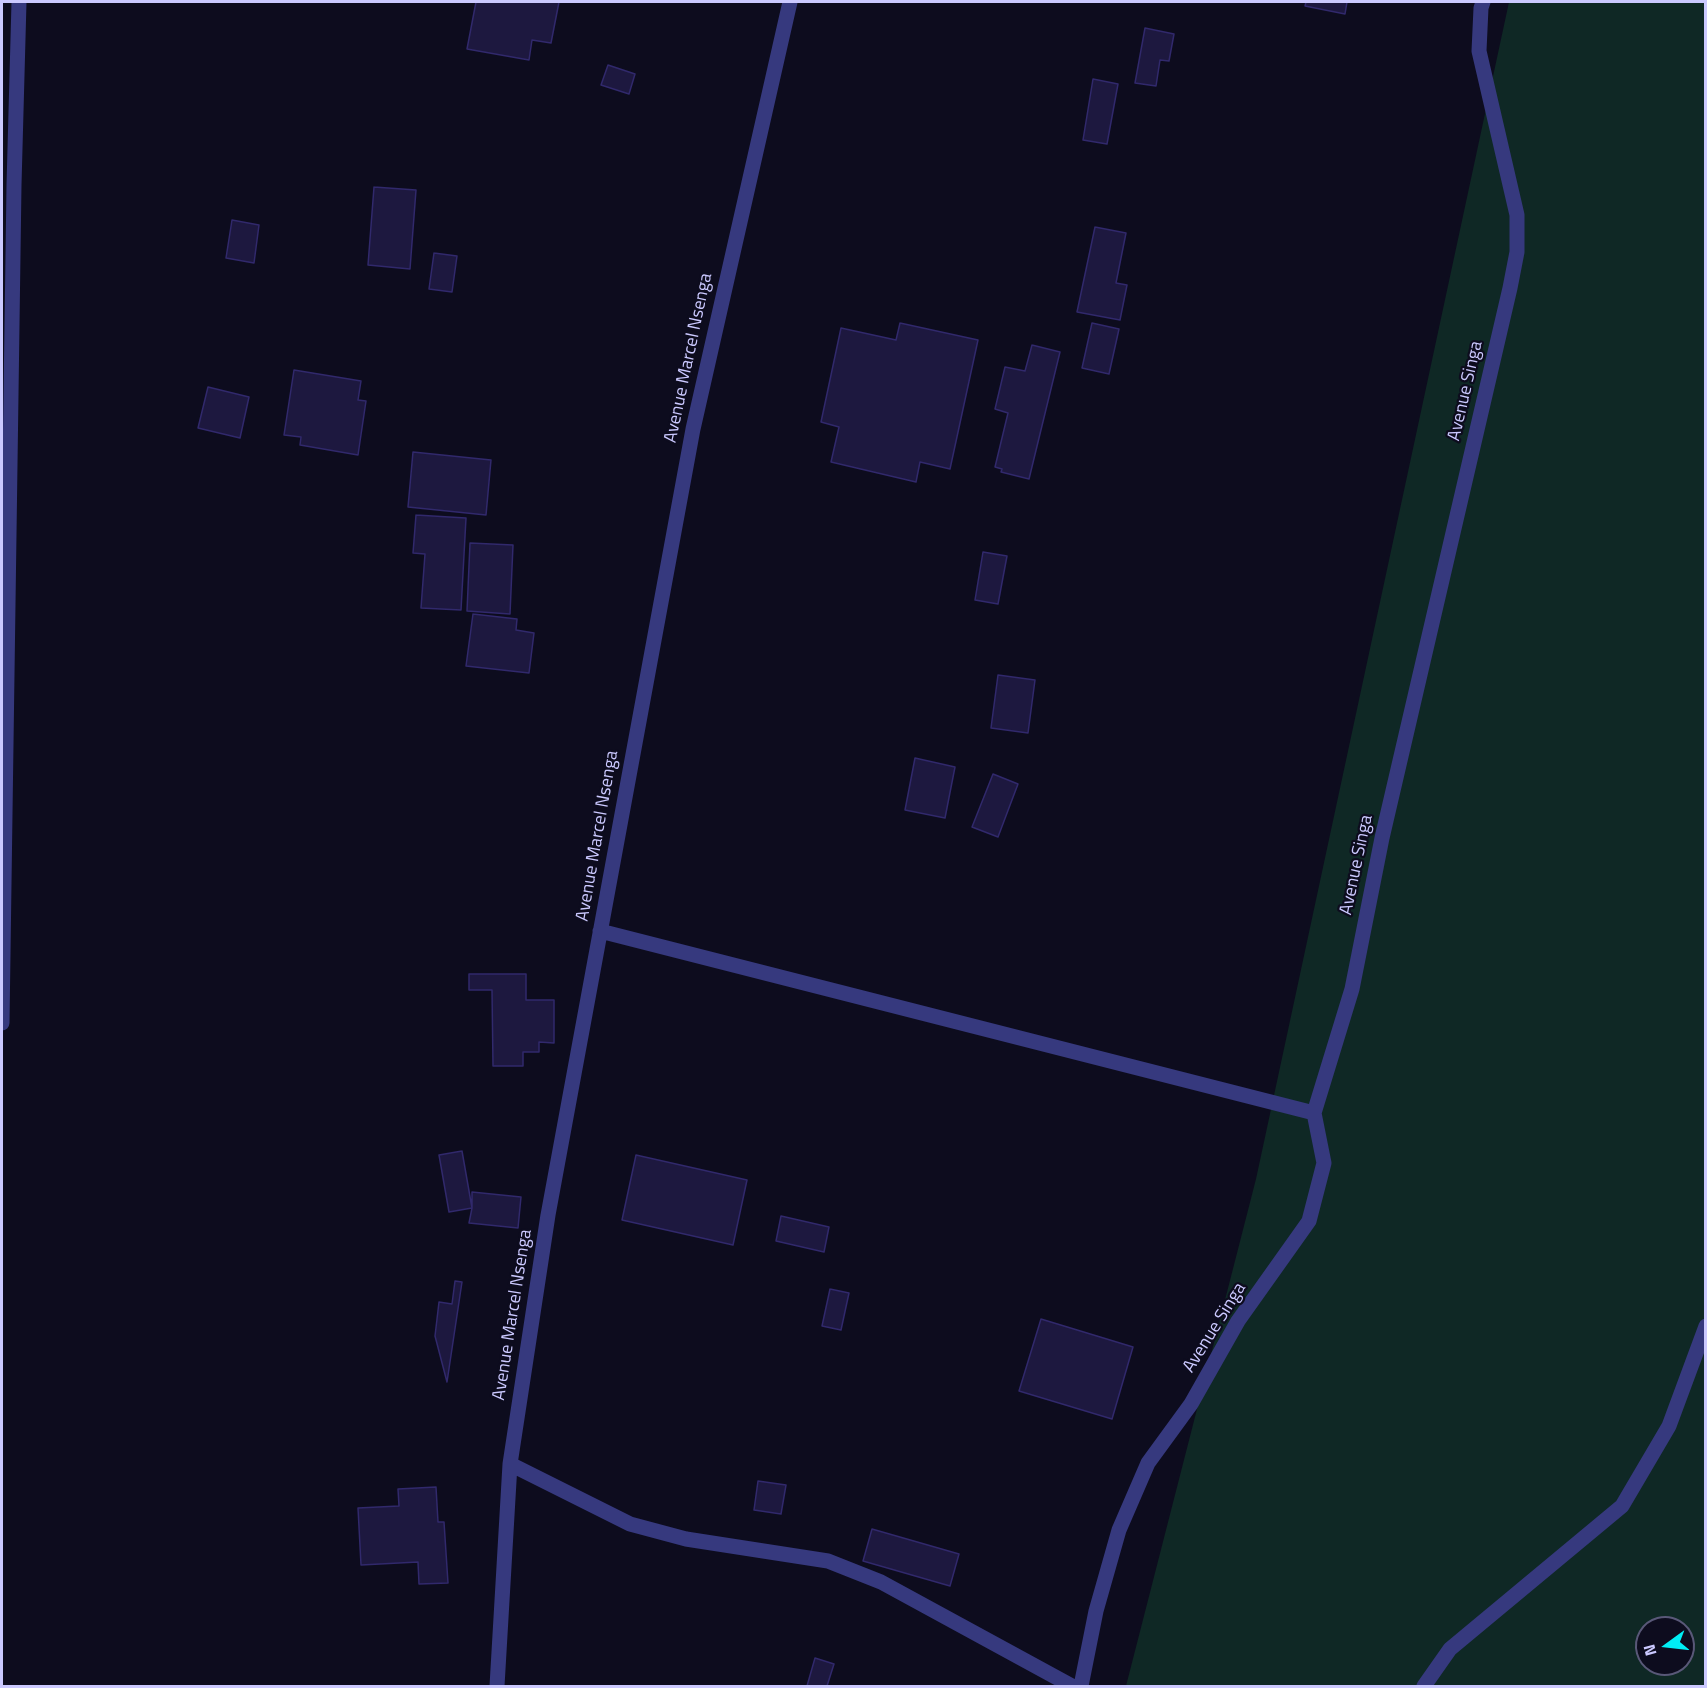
<!DOCTYPE html>
<style>
body{margin:0}
#map{position:relative;width:1707px;height:1688px;overflow:hidden;background:#0d0c1e;font-family:"Titillium Web",sans-serif}
canvas{display:block}
.frame{position:absolute;inset:0;border:3px solid #cbc9ff;pointer-events:none}
.north{position:absolute;left:1635px;top:1616px;width:60px;height:60px;box-sizing:border-box;background:#0d0c1e;border:2px solid #595878;border-radius:50%;rotate:255deg;font-size:16px;font-weight:700;line-height:24px;text-align:center;color:#cbc9ff}
.north::after{content:'';display:block;margin:auto;width:21px;height:27px;background:#00eef4;clip-path:polygon(50% 0,100% 100%,50% 72%,0 100%)}
</style>
<div id="map">
<canvas width="1707" height="1688"></canvas>
<div class="frame"></div>
<div class="north">N</div>
</div>
<script>
const g = document.querySelector('canvas').getContext('2d');
g.lineJoin = 'round';
function fillPath(path, color) { g.fillStyle = color; g.fill(path, 'evenodd'); }
const poly = rows => new Path2D(rows.map(r => 'M' + r).join(''));
function strokePath(path, color, width, dash) { g.strokeStyle = color; g.lineWidth = width; g.lineCap = dash ? 'butt' : 'round'; g.setLineDash(dash || []); g.stroke(path); }
function drawText(font, color, halo, rows, align = 'center') {
  g.font = font + ' "Titillium Web",sans-serif'; g.lineWidth = 4.5; g.setLineDash([]); g.textBaseline = 'middle'; g.strokeStyle = halo; g.fillStyle = color; for (const [text, x, y, turn = 0] of rows) {
    g.save(); g.translate(x, y); g.rotate((+turn || 0) * Math.PI / 180); g.textAlign = isNaN(turn) ? turn : align; if (halo) g.strokeText(text, 0, 0); g.fillText(text, 0, 0); g.restore();
  }
}
fillPath(poly([
 [1509,2,1705,2,1705,1686,1126,1686,1256,1179],
 [1647,1628,1683,1628,1683,1664,1647,1664]
]), '#0f2825');
const building = poly([
 [476,2,559,2,551,43,532,40,529,60,467,49,476,2],
 [1306,2,1347,2,1345,14,1305,6,1306,2],
 [1145,28,1174,34,1169,61,1160,60,1156,86,1135,83,1145,28],
 [608,65,635,74,629,94,601,85,608,65],
 [1093,79,1118,84,1107,144,1083,140,1093,79],
 [374,187,416,190,410,269,368,265,374,187],
 [232,220,259,225,254,263,226,258,232,220],
 [1095,227,1126,233,1116,283,1127,285,1120,320,1077,312,1095,227],
 [434,253,457,256,452,292,429,289,434,253],
 [900,323,978,340,950,469,920,462,916,482,831,462,839,427,821,422,841,328,896,340,900,323],
 [1092,323,1119,329,1109,374,1082,368,1092,323],
 [1032,345,1060,352,1029,479,1001,472,1002,469,995,467,1008,413,995,409,1005,367,1025,371,1032,345],
 [294,370,361,381,358,400,366,401,358,455,300,445,301,437,284,435,294,370],
 [208,387,249,397,240,438,198,428,208,387],
 [413,452,491,460,486,515,408,507,413,452],
 [416,515,466,518,461,610,421,608,425,554,413,553,416,515],
 [470,543,513,545,510,614,467,611,470,543],
 [983,552,1007,556,998,604,975,600,983,552],
 [473,614,517,619,516,630,534,633,529,673,466,666,473,614],
 [998,675,1035,680,1028,733,991,728,998,675],
 [915,758,955,767,945,818,905,810,915,758],
 [993,774,1018,784,998,837,972,827,993,774],
 [469,974,526,974,526,1000,554,1000,554,1043,539,1042,539,1052,523,1052,523,1066,493,1066,492,990,469,990,469,974],
 [462,1151,472,1208,449,1212,439,1155,462,1151],
 [636,1155,747,1180,733,1245,622,1220,636,1155],
 [472,1192,521,1197,518,1228,469,1223,472,1208,472,1192],
 [781,1216,829,1227,824,1252,776,1241,781,1216],
 [455,1281,462,1282,447,1382,435,1336,439,1302,452,1304,455,1281],
 [830,1289,849,1293,841,1330,822,1326,830,1289],
 [1041,1319,1133,1347,1112,1419,1019,1391,1041,1319],
 [758,1481,786,1485,781,1514,754,1510,758,1481],
 [436,1487,438,1522,444,1522,448,1583,419,1584,418,1562,361,1565,358,1508,399,1506,398,1489,436,1487],
 [872,1529,959,1554,950,1586,863,1561,872,1529],
 [815,1658,834,1664,827,1686,807,1686,815,1658]
]);
fillPath(building, '#1d183f');
strokePath(building, '#31296c', 1.5);
strokePath(poly([
 [600,931,1314,1113],
 [2,1023,14,185,19,2],
 [510,1464,630,1524,686,1539,828,1561,881,1582,1072,1686],
 [497,1686,510,1464,548,1215,693,429,790,2],
 [1081,1686,1096,1611,1119,1530,1148,1463,1191,1404,1238,1321,1309,1221,1324,1163,1314,1113,1352,989,1382,838,1510,288,1517,252,1517,215,1479,51,1481,8,1483,2],
 [1424,1686,1450,1649,1622,1506,1669,1426,1706,1326]
]), '#36397e', 15);
drawText('18px', '#cbc9ff', '#0d0c1e', [
 ["Avenue Marcel Nsenga",689,358,-78],
 ["Avenue Singa",1466,391,-77],
 ["Avenue Marcel Nsenga",598,836,-80],
 ["Avenue Singa",1357,865,-78],
 ["Avenue Marcel Nsenga",513,1315,-81],
 ["Avenue Singa",1215,1328,-58]
]);
</script>
